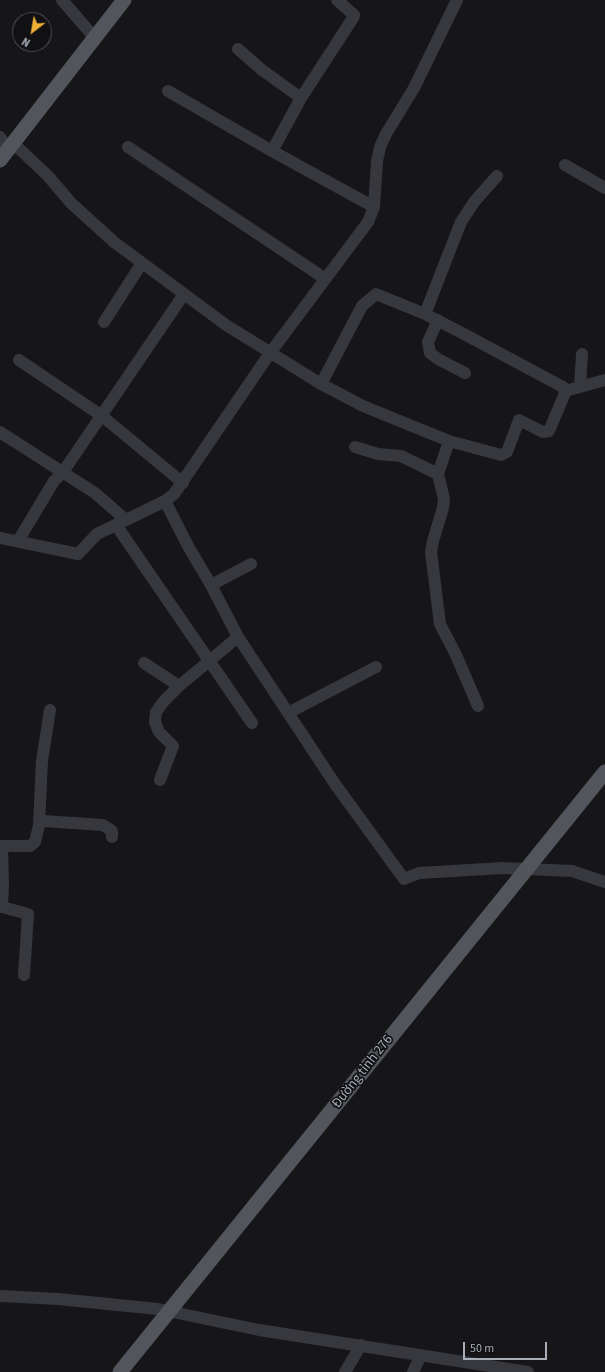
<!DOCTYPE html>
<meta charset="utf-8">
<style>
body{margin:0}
#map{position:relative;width:605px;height:1372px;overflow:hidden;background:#161618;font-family:"Source Sans 3",sans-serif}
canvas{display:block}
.north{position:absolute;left:12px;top:12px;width:40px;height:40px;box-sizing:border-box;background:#111113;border:1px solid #4d4f55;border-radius:50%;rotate:211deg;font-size:11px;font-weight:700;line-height:16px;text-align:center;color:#a8adb8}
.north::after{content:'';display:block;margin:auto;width:14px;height:18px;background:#f2b134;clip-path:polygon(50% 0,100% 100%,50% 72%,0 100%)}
.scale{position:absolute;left:463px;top:1342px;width:84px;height:18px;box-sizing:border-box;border:2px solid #a8adb8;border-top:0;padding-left:5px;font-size:12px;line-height:14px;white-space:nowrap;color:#a8adb8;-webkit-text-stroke:3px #111113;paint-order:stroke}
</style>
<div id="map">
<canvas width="605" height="1372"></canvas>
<div class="north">N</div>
<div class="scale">50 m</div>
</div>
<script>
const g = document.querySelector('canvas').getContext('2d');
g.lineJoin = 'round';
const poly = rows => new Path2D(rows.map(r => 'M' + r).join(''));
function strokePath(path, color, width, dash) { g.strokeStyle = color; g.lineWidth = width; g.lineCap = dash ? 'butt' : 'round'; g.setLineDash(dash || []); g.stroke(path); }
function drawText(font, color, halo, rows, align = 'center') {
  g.font = font + ' "Source Sans 3",sans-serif'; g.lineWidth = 3.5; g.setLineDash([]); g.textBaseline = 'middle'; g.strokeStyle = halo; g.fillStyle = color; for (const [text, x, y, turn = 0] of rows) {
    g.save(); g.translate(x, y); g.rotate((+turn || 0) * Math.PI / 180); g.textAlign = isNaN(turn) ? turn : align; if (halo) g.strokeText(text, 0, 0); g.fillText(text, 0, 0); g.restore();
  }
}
strokePath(poly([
 [62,0,94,37],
 [238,49,262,70,301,98],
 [168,91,272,151,374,207],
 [0,137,8,149],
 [13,143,48,176,71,203,114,242,226,325,321,384,363,406,449,441,501,455,507,452,519,420,543,432,549,431,565,393,563,387,462,333,425,314,376,294,362,306,321,384],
 [128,147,324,278],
 [272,151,301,98,353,18,354,15,337,0],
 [565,165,605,188],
 [425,314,461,222,474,202,497,176],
 [438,320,428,342,430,353,438,359,465,373],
 [104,322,142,263],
 [19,360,102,416,183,483],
 [580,386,582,354],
 [565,391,605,380],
 [0,432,95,493,126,520],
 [449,441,438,474,444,499,443,508,433,541,431,552,440,624,456,655,478,706],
 [355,447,378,454,401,456,438,474],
 [165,501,188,546,211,585,238,637,335,784,404,879,419,873,503,868,572,871,605,882],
 [116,525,252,723],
 [0,538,78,554,97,534,165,501,174,494,270,353,368,222,374,207,377,161,380,147,386,134,414,88,457,0],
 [18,541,54,481,63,472,184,294],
 [211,585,251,564],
 [144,663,179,686],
 [288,713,376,667],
 [160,780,173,746,159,732,155,722,156,712,164,701,179,686,238,637],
 [39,825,42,761,50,710],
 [0,846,30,846,35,842,39,825,43,821,103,825,112,831,112,837],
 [2,846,3,885,2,907,28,914,24,975],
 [0,1296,58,1299,158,1309,259,1330,528,1372],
 [345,1372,361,1345],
 [413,1372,421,1355]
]), '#37383d', 12);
strokePath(poly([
 [0,160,124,0],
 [120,1372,605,772]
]), '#53555c', 15);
drawText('14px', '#a8adb8', '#111113', [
 ["Đường tỉnh 276",363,1072,-52]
]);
</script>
